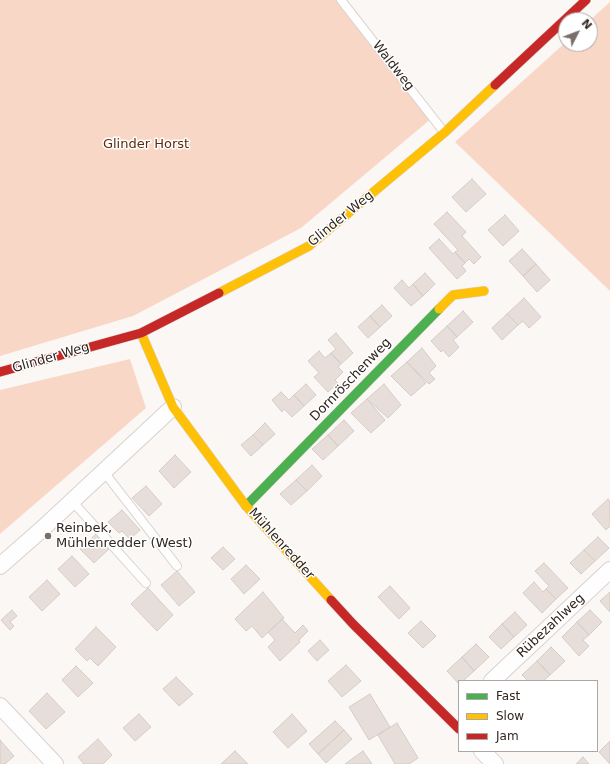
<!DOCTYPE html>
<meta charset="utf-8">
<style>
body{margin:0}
#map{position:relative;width:610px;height:764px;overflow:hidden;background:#fbf7f5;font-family:"DejaVu Sans",sans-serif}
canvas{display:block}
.legend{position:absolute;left:458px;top:680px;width:140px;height:72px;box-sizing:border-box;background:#fff;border:1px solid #ada8a5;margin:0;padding:5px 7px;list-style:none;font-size:12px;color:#31251f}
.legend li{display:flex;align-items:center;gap:8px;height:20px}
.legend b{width:20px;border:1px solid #ada8a5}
.north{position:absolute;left:558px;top:12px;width:40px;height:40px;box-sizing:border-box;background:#fff;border:1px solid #ada8a5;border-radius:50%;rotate:48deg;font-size:11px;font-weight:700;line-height:16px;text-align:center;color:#31251f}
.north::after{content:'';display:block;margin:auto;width:14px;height:18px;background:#786e6a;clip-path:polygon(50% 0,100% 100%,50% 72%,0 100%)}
</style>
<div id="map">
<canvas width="610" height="764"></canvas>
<ul class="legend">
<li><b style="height:5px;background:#4caf50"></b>Fast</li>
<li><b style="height:5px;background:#ffc107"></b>Slow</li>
<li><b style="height:5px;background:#c62828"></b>Jam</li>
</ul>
<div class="north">N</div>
</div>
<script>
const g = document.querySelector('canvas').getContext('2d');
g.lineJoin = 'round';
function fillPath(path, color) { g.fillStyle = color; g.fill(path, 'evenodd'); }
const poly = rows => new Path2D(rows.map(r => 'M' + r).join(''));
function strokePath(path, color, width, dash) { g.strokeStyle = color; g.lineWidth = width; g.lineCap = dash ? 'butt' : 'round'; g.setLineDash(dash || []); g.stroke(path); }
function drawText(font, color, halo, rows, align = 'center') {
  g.font = font + ' "DejaVu Sans",sans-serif'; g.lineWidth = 3; g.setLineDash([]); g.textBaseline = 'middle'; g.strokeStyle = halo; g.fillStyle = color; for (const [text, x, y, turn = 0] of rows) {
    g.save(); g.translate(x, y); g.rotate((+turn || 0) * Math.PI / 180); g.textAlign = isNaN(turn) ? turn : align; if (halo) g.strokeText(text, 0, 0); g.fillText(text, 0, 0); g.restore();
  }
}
fillPath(poly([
 [0,0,341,0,432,118,301,228,133,316,0,356],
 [610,2,610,291,455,142,566,42,566,44,590,44,590,20],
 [130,359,146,408,0,534,0,390]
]), '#f9d7c6');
const building = poly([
 [472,179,486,194,466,212,452,197,472,179],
 [447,212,466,232,462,236,481,257,474,264,469,259,465,263,455,252,458,250,434,224,447,212],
 [505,215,519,231,503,246,488,230,505,215],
 [439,239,453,254,455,252,465,263,462,266,466,271,457,279,429,248,439,239],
 [522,249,536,264,523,276,509,261,522,249],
 [536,264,550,280,537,292,523,276,536,264],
 [425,273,435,284,423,296,413,284,425,273],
 [402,280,409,288,413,284,423,296,411,306,394,288,402,280],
 [524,298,541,317,529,328,523,321,518,325,507,314,524,298],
 [382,305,392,316,380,327,370,316,382,305],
 [463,311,473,322,457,337,447,326,463,311],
 [507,314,518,325,502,340,492,328,507,314],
 [370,316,380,327,368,338,358,327,370,316],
 [447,326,457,337,453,340,459,347,449,357,443,350,441,352,431,341,447,326],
 [336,333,353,353,341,364,331,353,336,349,328,340,336,333],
 [422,348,436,366,429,373,435,379,429,384,407,362,422,348],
 [319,351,325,358,331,353,341,364,338,367,343,372,335,380,338,383,328,392,314,377,319,373,308,361,319,351],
 [407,362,426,383,411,396,391,376,407,362],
 [306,384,316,395,304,406,294,395,306,384],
 [384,384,401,405,388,418,367,399,384,384],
 [281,392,289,400,294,395,304,406,292,417,284,409,282,412,272,400,281,392],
 [367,399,385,420,371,433,351,413,367,399],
 [344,420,354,431,338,446,328,435,344,420],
 [265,423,275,434,263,445,253,435,265,423],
 [253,435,263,445,251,456,241,445,253,435],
 [328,435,338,446,323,460,312,449,328,435],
 [175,455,191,472,174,488,159,471,175,455],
 [312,465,322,476,307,491,296,480,312,465],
 [296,480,307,491,291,505,280,494,296,480],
 [146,486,162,504,149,516,132,498,146,486],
 [608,499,610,502,610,526,606,530,592,514,608,499],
 [122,510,140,530,130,539,122,531,119,533,108,522,122,510],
 [97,533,111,547,94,563,80,549,97,533],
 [598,537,609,548,595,561,584,550,598,537],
 [223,547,235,559,223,570,211,558,223,547],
 [584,550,595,561,581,574,570,563,584,550],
 [72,556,89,574,75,587,58,569,72,556],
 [544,563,568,588,556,599,546,589,549,586,535,571,544,563],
 [246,565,260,579,244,594,231,579,246,565],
 [177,571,195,592,179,606,161,585,177,571],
 [47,580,60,594,42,611,29,597,47,580],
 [534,582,543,592,546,589,556,599,542,613,523,593,534,582],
 [390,586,410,608,399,619,378,597,390,586],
 [148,588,173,615,157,631,131,604,148,588],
 [263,592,284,618,262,638,252,626,246,631,235,619,263,592],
 [610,592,610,612,600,601,610,592],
 [12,610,17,616,10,622,14,626,10,630,1,620,12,610],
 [590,610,602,622,589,635,577,622,590,610],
 [515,612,527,625,514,637,502,624,515,612],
 [282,619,295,633,303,625,308,631,299,640,300,642,280,661,268,647,275,640,268,632,282,619],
 [421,621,436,636,423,648,408,633,421,621],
 [577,622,589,635,583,640,589,646,579,656,562,637,577,622],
 [502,624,514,637,501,649,489,637,502,624],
 [96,627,116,647,98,666,90,658,87,661,75,649,96,627],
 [320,640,329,650,317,661,308,651,320,640],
 [476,644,489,657,474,671,462,657,476,644],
 [551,647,565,661,550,675,537,661,551,647],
 [462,657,474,671,463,681,459,681,459,684,447,671,462,657],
 [537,661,550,675,543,681,528,681,522,675,537,661],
 [346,665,361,681,342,697,328,681,346,665],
 [76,666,93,683,78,697,62,680,76,666],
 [176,677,193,694,179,706,163,689,176,677],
 [47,693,65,712,46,729,29,711,47,693],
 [370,694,390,727,369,740,349,707,370,694],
 [139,714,151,727,135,741,123,728,139,714],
 [292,714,307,731,288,748,273,732,292,714],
 [335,721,344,730,318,754,309,744,335,721],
 [397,723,418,758,409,764,395,764,378,735,397,723],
 [344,730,352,739,326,763,318,754,344,730],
 [98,739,112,755,103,764,84,764,78,757,98,739],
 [0,740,14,756,5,764,0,764,0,740],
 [610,741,610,764,599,752,610,741],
 [235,751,248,764,221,764,235,751],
 [363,751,372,764,345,764,363,751],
 [583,757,589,764,576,764,583,757]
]);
fillPath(building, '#e7deda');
strokePath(building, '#d4ccc8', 1);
const lane = poly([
 [341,0,444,132],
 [104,472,177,566],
 [72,501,146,583]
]);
const street = poly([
 [0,566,41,530,173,407],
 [492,681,610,570],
 [0,706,55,764],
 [482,751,495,764]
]);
const fast = poly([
 [246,506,439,309]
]);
const slow = poly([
 [219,293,309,246,444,133,495,85],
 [439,309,453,295,484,291],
 [141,333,173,407,246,506,331,600]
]);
const jam = poly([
 [495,85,586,0],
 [0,372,141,333,219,293],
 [331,600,353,624,459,729]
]);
strokePath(lane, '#d9d1cd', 10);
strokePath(street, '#d9d1cd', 18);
strokePath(fast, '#d9d1cd', 10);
strokePath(slow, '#d9d1cd', 10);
strokePath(jam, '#d9d1cd', 10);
strokePath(lane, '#fefefe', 8);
strokePath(street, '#fefefe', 16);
strokePath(fast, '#4caf50', 9);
strokePath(slow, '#ffc107', 9);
strokePath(jam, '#c62828', 9);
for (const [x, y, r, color] of [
 [48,536,4,"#786e6a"]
]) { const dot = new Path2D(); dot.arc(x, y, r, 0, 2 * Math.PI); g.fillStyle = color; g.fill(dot); strokePath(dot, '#fff', 1.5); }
drawText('13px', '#31251f', '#fff', [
 ["Waldweg",393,66,52],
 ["Glinder Weg",341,219,-39],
 ["Glinder Weg",51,358,-16],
 ["Dornröschenweg",351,380,-46],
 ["Mühlenredder",281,544,48],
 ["Rübezahlweg",551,626,-43]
]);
drawText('13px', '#602a0c', '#fff', [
 ["Glinder Horst",146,145]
]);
drawText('13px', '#31251f', '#fff', [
 ["Reinbek,",56,529],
 ["Mühlenredder (West)",56,544]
], 'left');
</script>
